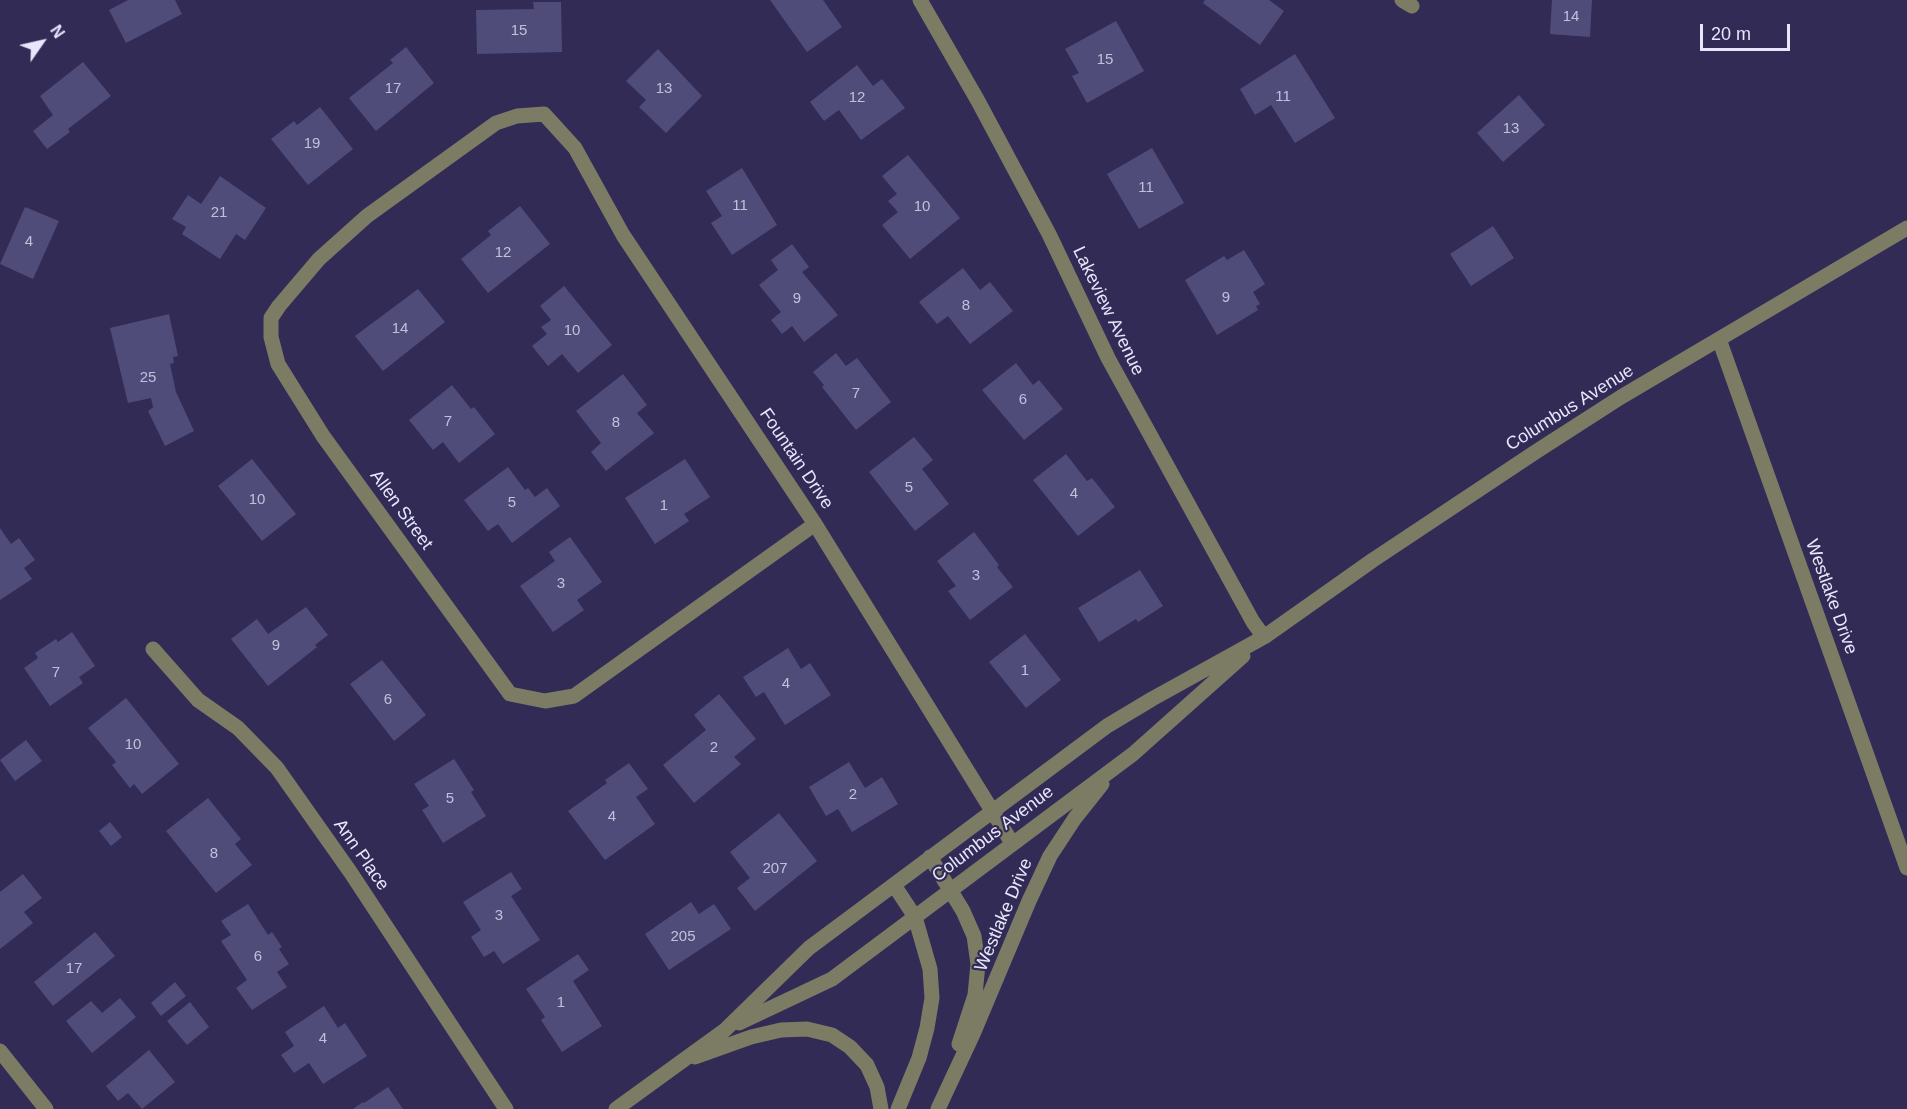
<!DOCTYPE html>
<style>
body{margin:0}
#map{position:relative;width:1907px;height:1109px;overflow:hidden;background:#312b56;font-family:Helvetica,sans-serif}
canvas{display:block}
.north{position:absolute;left:12px;top:12px;width:60px;height:60px;-webkit-text-stroke:4px #312b56;paint-order:stroke;rotate:56deg;font-size:16px;font-weight:700;line-height:24px;text-align:center;color:#e7e6fc}
.north::after{content:'';display:block;margin:auto;width:21px;height:27px;background:#e7e6fc;clip-path:polygon(50% 0,100% 100%,50% 72%,0 100%)}
.scale{position:absolute;left:1700px;top:24px;width:90px;height:27px;box-sizing:border-box;border:3px solid #e7e6fc;border-top:0;padding-left:8px;font-size:18px;line-height:21px;white-space:nowrap;color:#e7e6fc;-webkit-text-stroke:4px #312b56;paint-order:stroke}
</style>
<div id="map">
<canvas width="1907" height="1109"></canvas>
<div class="north">N</div>
<div class="scale">20 m</div>
</div>
<script>
const g = document.querySelector('canvas').getContext('2d');
g.lineJoin = 'round';
function fillPath(path, color) { g.fillStyle = color; g.fill(path, 'evenodd'); }
const poly = rows => new Path2D(rows.map(r => 'M' + r).join(''));
function strokePath(path, color, width, dash) { g.strokeStyle = color; g.lineWidth = width; g.lineCap = dash ? 'butt' : 'round'; g.setLineDash(dash || []); g.stroke(path); }
function drawText(font, color, halo, rows, align = 'center') {
  g.font = font + ' Helvetica,sans-serif'; g.lineWidth = 4.5; g.setLineDash([]); g.textBaseline = 'middle'; g.strokeStyle = halo; g.fillStyle = color; for (const [text, x, y, turn = 0] of rows) {
    g.save(); g.translate(x, y); g.rotate((+turn || 0) * Math.PI / 180); g.textAlign = isNaN(turn) ? turn : align; if (halo) g.strokeText(text, 0, 0); g.fillText(text, 0, 0); g.restore();
  }
}
fillPath(poly([
 [128,0,175,0,182,14,126,43,109,10],
 [770,0,823,0,842,27,807,52],
 [1205,0,1269,0,1284,11,1260,45,1203,3],
 [1552,0,1592,0,1590,37,1550,34],
 [533,2,561,2,562,52,477,54,476,10,534,9],
 [1116,21,1144,71,1087,103,1072,76,1079,73,1065,49],
 [406,47,434,83,376,131,349,98,393,63,390,60],
 [658,49,702,96,666,133,639,107,646,100,626,81],
 [1295,54,1335,118,1295,143,1271,105,1255,115,1240,89],
 [83,62,111,96,68,129,70,132,47,149,33,131,53,115,40,96],
 [857,65,873,86,882,79,905,108,861,140,839,110,824,121,810,102],
 [1519,95,1545,125,1503,162,1477,133],
 [320,107,353,149,308,185,271,139,294,121,297,125],
 [1152,148,1184,203,1139,229,1107,174],
 [908,155,960,218,910,259,882,225,898,212,888,201,897,194,882,176],
 [742,168,777,225,732,255,711,223,722,216,706,191],
 [220,176,266,208,245,240,236,234,220,259,182,234,186,227,172,219,188,195,201,204],
 [520,206,550,244,488,293,461,259,491,235,488,231],
 [25,207,59,221,33,279,0,264],
 [1493,226,1514,258,1471,286,1450,254],
 [792,244,809,267,802,272,838,315,804,342,792,326,782,334,771,320,781,312,759,285,778,270,771,260],
 [1244,250,1265,284,1253,292,1260,304,1256,306,1258,310,1217,335,1185,280,1224,256,1227,260],
 [963,268,980,290,990,282,1013,311,970,344,948,316,937,324,919,302],
 [564,286,612,345,578,373,562,354,548,366,532,346,547,334,541,327,551,320,540,306],
 [418,289,445,322,383,371,355,336],
 [169,314,178,356,173,357,174,363,170,364,176,392,194,431,165,446,148,411,155,406,153,407,151,398,128,403,110,328],
 [836,353,846,366,857,358,891,402,856,430,822,387,824,385,813,372],
 [1016,363,1033,385,1039,380,1063,409,1024,440,982,390],
 [623,374,647,405,637,413,654,433,606,471,591,452,601,443,576,411],
 [452,385,471,409,474,407,495,434,459,463,443,442,433,450,409,420],
 [914,437,933,460,922,469,949,504,915,531,869,472],
 [1066,454,1087,481,1092,478,1115,507,1078,536,1033,480],
 [252,459,296,514,262,541,218,486],
 [685,459,710,497,684,514,689,521,655,544,625,498],
 [508,467,525,490,528,488,535,497,547,488,560,506,512,543,498,524,488,531,464,500],
 [0,528,11,544,19,538,35,560,24,568,32,579,0,600],
 [974,532,999,565,997,567,1013,587,970,620,948,591,956,586,937,561],
 [570,537,602,582,577,600,584,610,553,632,520,586,555,561,549,552],
 [1140,570,1163,606,1138,622,1136,619,1099,642,1078,608],
 [306,607,328,635,315,645,317,647,268,686,231,639,257,619,268,634],
 [72,632,95,666,79,677,83,683,50,706,24,668,38,658,35,653,56,639,58,642],
 [1025,634,1061,680,1026,708,989,662],
 [788,648,801,669,810,663,831,695,785,725,764,692,756,697,743,677],
 [382,660,426,715,394,741,350,684],
 [719,694,756,739,734,757,741,764,694,803,663,765,706,730,694,715],
 [126,698,179,764,142,794,134,784,130,788,112,765,116,762,88,728],
 [26,740,42,761,15,781,0,760],
 [454,759,474,790,471,792,486,816,443,843,422,810,429,806,414,784],
 [849,762,865,788,882,777,898,804,852,832,838,809,826,816,809,787],
 [629,763,648,789,636,797,655,824,605,860,568,811,607,783,605,780],
 [208,798,241,839,235,844,252,865,216,893,166,831],
 [779,813,817,861,755,911,737,888,750,878,730,852],
 [110,822,122,837,111,846,99,831],
 [511,872,522,889,511,896,540,940,503,964,494,951,484,957,471,937,481,930,463,902],
 [23,874,42,898,24,912,33,923,0,949,0,892],
 [691,902,699,914,714,904,731,929,669,970,645,934],
 [248,904,268,935,272,932,282,947,279,949,289,964,277,972,287,987,252,1010,236,988,247,980,221,941,231,935,221,921],
 [95,932,115,956,53,1006,34,982],
 [578,954,589,970,573,981,602,1026,562,1052,541,1020,545,1017,526,989],
 [175,982,186,996,161,1016,151,1003],
 [120,998,136,1017,92,1053,66,1021,91,1001,102,1013],
 [190,1002,209,1027,187,1045,167,1021],
 [324,1006,338,1028,345,1023,367,1056,323,1084,309,1063,294,1073,281,1055,294,1046,285,1032],
 [149,1050,175,1082,142,1109,128,1093,118,1101,106,1086],
 [388,1087,403,1109,353,1109,363,1102,364,1103]
]), '#504c7a');
strokePath(poly([
 [920,0,978,101,1049,234,1108,358,1253,622,1264,637],
 [1402,0,1412,6],
 [1719,339,1907,868],
 [815,524,574,696,545,701,510,694,323,436,278,364,271,337,271,318,279,306,319,259,367,216,496,123,517,116,544,114,575,148,623,235,815,524,1012,843],
 [153,649,198,700,238,728,277,768,351,873,506,1109],
 [930,857,963,911,974,936,978,964,975,995,959,1044],
 [894,885,915,917,930,969,932,998,927,1028,919,1058,898,1109],
 [739,1023,832,979,1133,754,1243,656],
 [0,1051,46,1109],
 [695,1057,751,1037,781,1030,807,1029,832,1035,850,1047,867,1065,877,1087,881,1109],
 [616,1109,725,1030,809,948,1107,726,1152,699,1264,637,1373,560,1537,451,1621,397,1907,228],
 [938,1109,973,1034,1029,901,1050,856,1075,818,1102,784]
]), '#7c7c65', 15);
drawText('15px', '#c1c0dc', null, [
 ["14",1571,17],
 ["15",519,31],
 ["15",1105,60],
 ["17",393,89],
 ["13",664,89],
 ["11",1283,97],
 ["12",857,98],
 ["13",1511,129],
 ["19",312,144],
 ["11",1146,188],
 ["11",740,206],
 ["10",922,207],
 ["21",219,213],
 ["4",29,242],
 ["12",503,253],
 ["9",1226,298],
 ["9",797,299],
 ["8",966,306],
 ["14",400,329],
 ["10",572,331],
 ["25",148,378],
 ["7",856,394],
 ["6",1023,400],
 ["7",448,422],
 ["8",616,423],
 ["5",909,488],
 ["4",1074,494],
 ["10",257,500],
 ["5",512,503],
 ["1",664,506],
 ["3",976,576],
 ["3",561,584],
 ["9",276,646],
 ["1",1025,671],
 ["7",56,673],
 ["4",786,684],
 ["6",388,700],
 ["10",133,745],
 ["2",714,748],
 ["2",853,795],
 ["5",450,799],
 ["4",612,817],
 ["8",214,854],
 ["207",775,869],
 ["3",499,916],
 ["205",683,937],
 ["6",258,957],
 ["17",74,969],
 ["1",561,1003],
 ["4",323,1039]
]);
drawText('18px', '#e7e6fc', '#312b56', [
 ["Lakeview Avenue",1108,311,64],
 ["Columbus Avenue",1570,408,-32],
 ["Fountain Drive",796,459,56],
 ["Allen Street",401,510,54],
 ["Westlake Drive",1831,597,70],
 ["Columbus Avenue",993,834,-37],
 ["Ann Place",361,855,55],
 ["Westlake Drive",1004,915,-67]
]);
</script>
